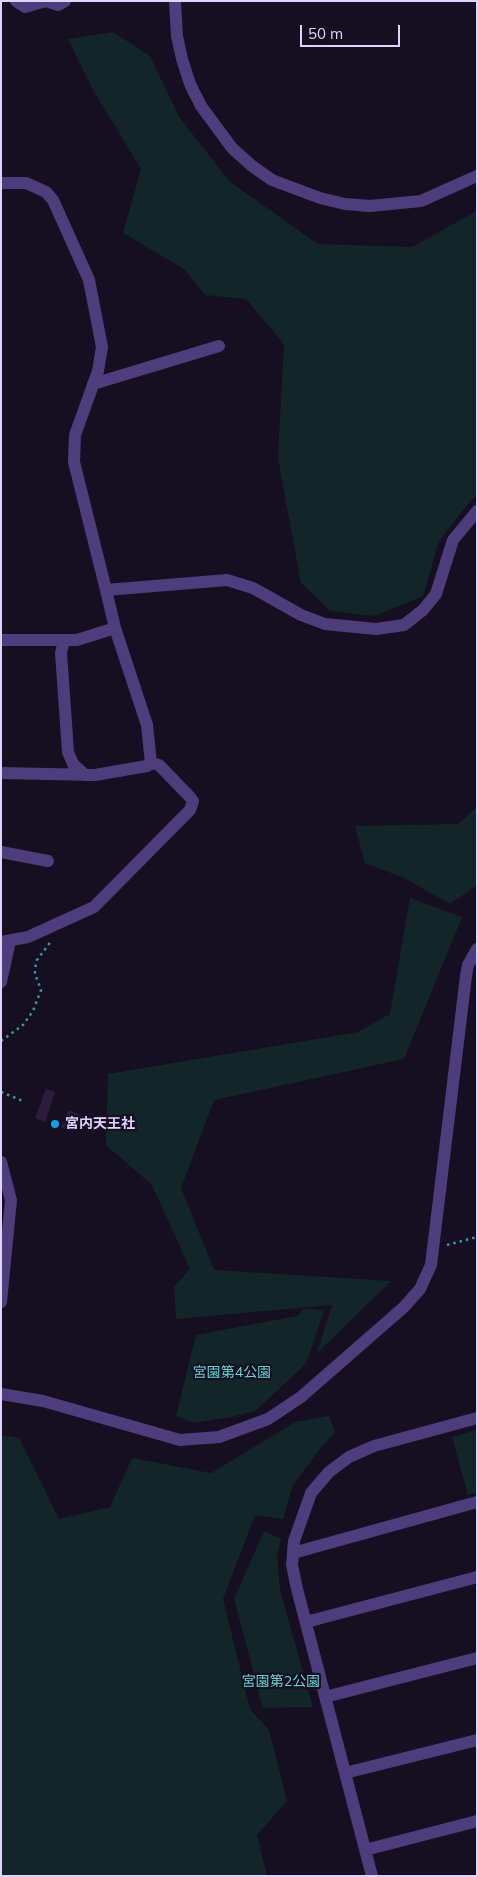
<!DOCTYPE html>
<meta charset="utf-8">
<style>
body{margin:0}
#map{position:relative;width:478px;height:1877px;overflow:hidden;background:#160f21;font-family:Mulish,sans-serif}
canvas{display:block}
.frame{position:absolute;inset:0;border:2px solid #e0d2fc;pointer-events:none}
.scale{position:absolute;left:300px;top:25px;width:100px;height:22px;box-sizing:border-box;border:2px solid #e0d2fc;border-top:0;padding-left:6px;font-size:15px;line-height:18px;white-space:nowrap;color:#e0d2fc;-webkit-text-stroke:4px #160f21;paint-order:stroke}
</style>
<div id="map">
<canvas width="478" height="1877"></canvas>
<div class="frame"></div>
<div class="scale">50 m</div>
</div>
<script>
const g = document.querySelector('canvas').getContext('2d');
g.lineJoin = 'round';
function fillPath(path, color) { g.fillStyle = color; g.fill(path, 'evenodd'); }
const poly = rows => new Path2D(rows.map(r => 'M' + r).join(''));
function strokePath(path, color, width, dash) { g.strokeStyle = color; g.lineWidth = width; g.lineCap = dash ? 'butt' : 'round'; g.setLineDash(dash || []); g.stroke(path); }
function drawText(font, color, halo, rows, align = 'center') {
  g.font = font + ' Mulish,"Noto Sans JP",sans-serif'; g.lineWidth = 4.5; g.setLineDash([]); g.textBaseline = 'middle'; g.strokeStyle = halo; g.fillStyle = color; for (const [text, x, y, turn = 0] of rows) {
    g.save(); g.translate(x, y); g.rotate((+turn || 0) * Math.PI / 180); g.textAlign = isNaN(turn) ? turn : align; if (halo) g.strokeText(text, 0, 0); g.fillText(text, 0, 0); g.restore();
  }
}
fillPath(poly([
 [113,32,150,56,179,117,230,182,318,244,412,247,477,211,477,495,471,500,439,541,423,596,374,616,330,611,301,583,278,458,284,344,246,299,205,295,184,269,123,233,141,169,93,90,68,39],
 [477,807,477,885,450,904,404,878,365,863,355,826,458,824],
 [410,898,462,917,404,1059,214,1100,181,1188,214,1270,391,1281,317,1353,332,1305,176,1319,174,1287,190,1269,152,1185,106,1145,108,1074,358,1032,390,1014],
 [304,1309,324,1310,306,1364,255,1411,231,1417,194,1423,176,1416,196,1335,297,1316],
 [329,1416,335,1432,319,1450,293,1485,283,1519,255,1515,223,1599,250,1709,269,1730,287,1801,257,1835,267,1876,1,1876,1,1435,19,1438,59,1519,110,1507,132,1458,211,1473,295,1422],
 [477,1430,477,1492,468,1495,452,1437],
 [264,1531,281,1539,277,1554,280,1590,313,1707,263,1708,234,1599]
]), '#12262a');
fillPath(poly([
 [46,1089,55,1092,45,1122,35,1118],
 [69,1110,81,1115,73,1132,61,1127]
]), '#2c1c40');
strokePath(poly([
 [1,1041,23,1025,33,1011,41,990,35,974,35,968,37,960,52,940],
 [1,1092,25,1102],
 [447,1245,477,1237]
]), '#3798ab', 2.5, [2.5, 4]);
strokePath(poly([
 [16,1,25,7,46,1,58,5,65,1],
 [175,1,177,36,182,59,190,84,201,106,232,148,252,166,272,180,320,198,345,204,370,206,421,201,477,176],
 [1,183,26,183,46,192,53,200,89,280,102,347,98,371,75,435,74,462,106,590],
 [93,384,219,346],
 [1,640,77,640,115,628],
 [64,640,61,653,68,752,73,764,85,775],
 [1,773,95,775,147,766,151,763,147,725,115,628,106,590,227,580,253,588,301,615,325,624,376,629,404,625,423,610,436,594,453,540,477,511],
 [1,852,48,861],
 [1,942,28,937,94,907,190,810,193,801,190,797,159,765,151,763],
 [1,982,10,941],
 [1,1162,11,1200,1,1302],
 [1,1394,43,1401,180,1440,219,1437,268,1419,301,1397,404,1307,420,1289,431,1265,466,976,468,965,477,949],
 [293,1553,477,1502],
 [306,1622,477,1577],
 [325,1697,477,1658],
 [345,1773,477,1740],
 [365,1850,477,1821],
 [372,1876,297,1589,292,1565,294,1541,311,1493,329,1472,349,1457,374,1446,477,1418]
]), '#4e3d7c', 12);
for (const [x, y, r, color] of [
 [55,1124,5,"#11a3e9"]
]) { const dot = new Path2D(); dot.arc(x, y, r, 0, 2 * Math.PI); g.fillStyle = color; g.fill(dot); strokePath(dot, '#160f21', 2); }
drawText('bold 14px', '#e0d2fc', '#160f21', [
 ["宮内天王社",65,1124]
], 'left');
drawText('14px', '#63d6d3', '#160f21', [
 ["宮園第4公園",232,1373],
 ["宮園第2公園",281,1682]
]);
</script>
